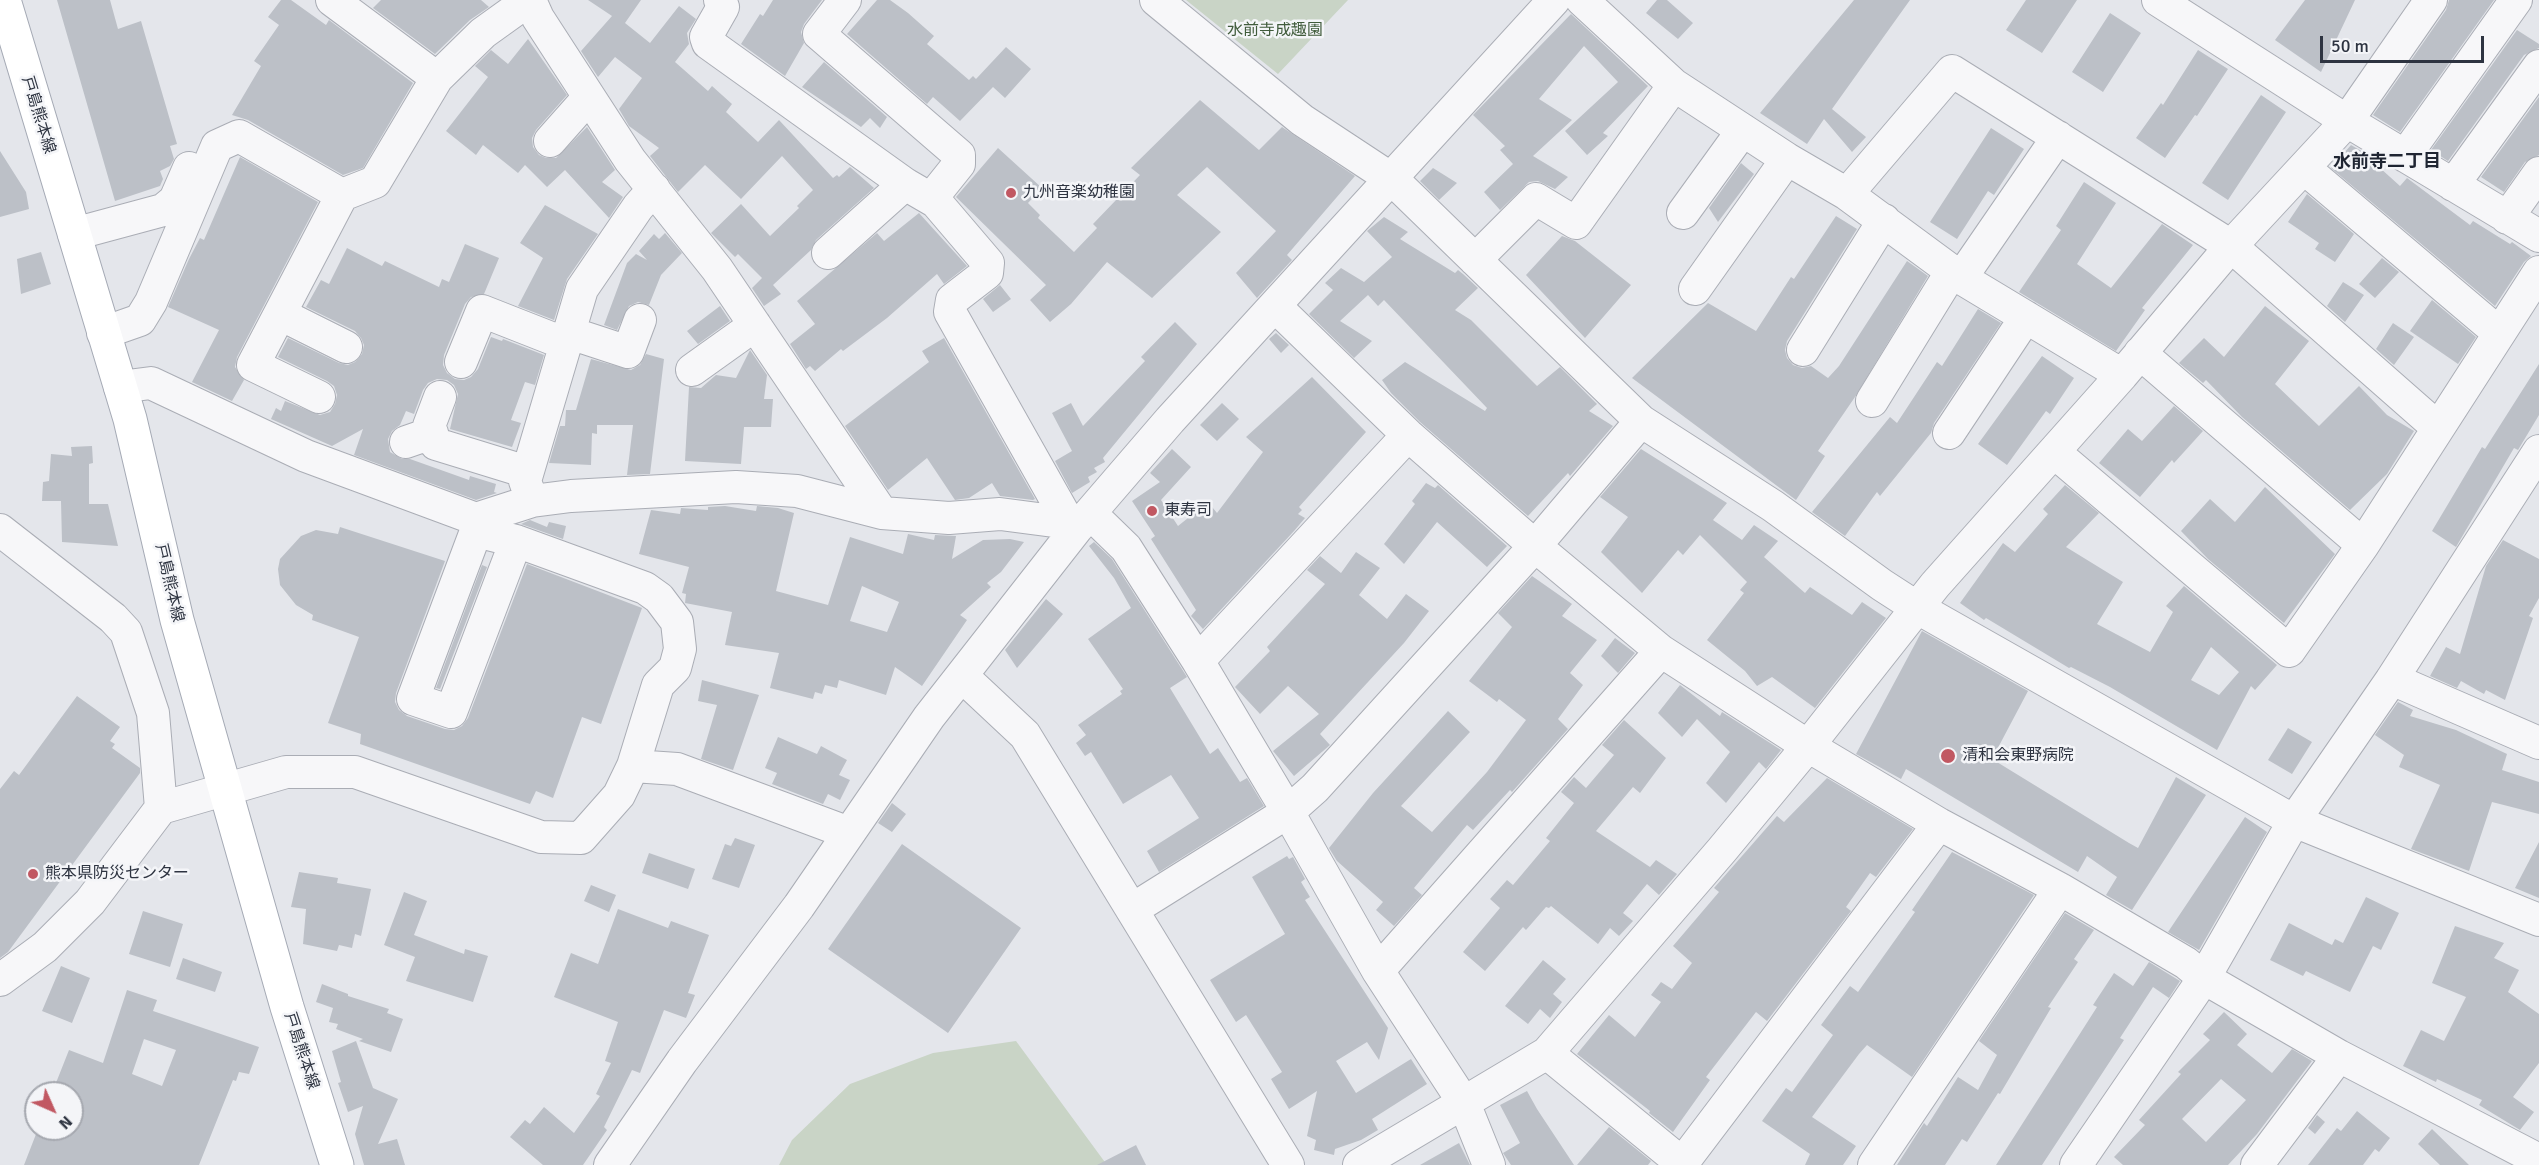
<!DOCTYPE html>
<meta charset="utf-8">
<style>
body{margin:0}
#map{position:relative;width:2539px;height:1165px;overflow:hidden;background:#e4e6eb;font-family:Signika,sans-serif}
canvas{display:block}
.north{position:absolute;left:24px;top:1081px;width:60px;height:60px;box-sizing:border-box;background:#f4f5f8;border:2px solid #a5a8af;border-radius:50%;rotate:135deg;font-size:16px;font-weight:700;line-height:24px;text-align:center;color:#2e3441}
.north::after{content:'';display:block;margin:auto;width:21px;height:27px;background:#c15862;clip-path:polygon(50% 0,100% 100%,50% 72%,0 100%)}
.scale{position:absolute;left:2320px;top:36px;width:164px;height:27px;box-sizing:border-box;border:3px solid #2e3441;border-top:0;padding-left:8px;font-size:18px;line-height:21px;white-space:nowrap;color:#2e3441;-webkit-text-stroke:4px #f4f5f8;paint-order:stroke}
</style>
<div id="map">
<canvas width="2539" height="1165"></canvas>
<div class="north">N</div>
<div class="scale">50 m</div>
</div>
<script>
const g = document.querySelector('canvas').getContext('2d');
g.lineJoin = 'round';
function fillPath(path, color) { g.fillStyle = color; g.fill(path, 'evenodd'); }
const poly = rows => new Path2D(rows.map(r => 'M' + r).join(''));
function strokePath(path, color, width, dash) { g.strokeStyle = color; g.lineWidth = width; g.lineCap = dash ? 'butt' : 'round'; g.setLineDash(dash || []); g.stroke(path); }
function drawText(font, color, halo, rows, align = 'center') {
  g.font = font + ' Signika,"Noto Sans JP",sans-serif'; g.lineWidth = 5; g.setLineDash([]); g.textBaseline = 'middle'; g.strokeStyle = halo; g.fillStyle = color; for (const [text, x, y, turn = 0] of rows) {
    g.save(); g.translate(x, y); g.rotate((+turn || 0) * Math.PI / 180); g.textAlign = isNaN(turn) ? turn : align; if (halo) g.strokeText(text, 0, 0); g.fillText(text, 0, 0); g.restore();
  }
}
fillPath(poly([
 [1186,0,1348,0,1278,74],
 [1016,1041,1107,1165,779,1165,792,1140,850,1084,933,1053]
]), '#c9d4c6');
fillPath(poly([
 [57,0,110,0,118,29,141,21,177,144,170,146,174,159,170,166,160,171,163,179,160,186,115,201],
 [281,0,291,0,326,25,329,20,413,83,363,168,343,175,248,120,232,115,261,66,254,61,279,25,268,17],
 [381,0,481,0,489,7,470,20,435,54,373,8],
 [588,0,641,0,625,23,650,43,679,6,696,19,687,33,689,44,675,62,708,91,712,86,732,104,726,112,758,142,779,120,833,178,837,175,839,177,850,167,874,188,816,240,811,250,773,285,781,294,764,306,752,288,762,278,738,254,735,257,711,233,741,204,770,236,799,208,797,206,813,190,782,156,741,199,705,165,678,192,650,156,659,148,629,126,619,109,642,78,615,57,598,77,581,51,612,16],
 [773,0,822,0,804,24,801,32,804,43,785,76,741,44,760,14,763,16],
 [877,0,890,0,908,13,934,36,927,44,969,80,973,76,976,79,1006,47,1031,69,1005,98,993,87,960,121,933,97,927,104,847,34],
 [1657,0,1667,0,1693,23,1678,39,1646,13],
 [1854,0,1910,0,1832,109,1866,137,1852,152,1824,119,1807,144,1760,113],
 [2026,0,2077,0,2042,53,2006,30],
 [2305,0,2355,0,2321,72,2275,40],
 [2449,0,2494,0,2400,132,2373,115,2446,10],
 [2110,13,2141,33,2103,92,2072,72],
 [1571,14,1648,86,1603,133,1608,136,1587,155,1565,131,1618,82,1584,46,1539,99,1572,120,1533,156,1568,177,1555,189,1538,181,1529,182,1500,210,1484,192,1513,164,1500,150,1505,146,1473,115],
 [2517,30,2539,44,2539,48,2524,55,2448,161,2431,150],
 [528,39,567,95,536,130,532,138,533,147,539,155,546,158,556,158,587,127,615,170,602,182,623,197,609,218,565,170,547,187,525,165,518,173,483,145,476,155,446,131,488,77,475,66,491,50,508,64],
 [2198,50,2228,69,2197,116,2195,115,2165,158,2136,138,2161,103,2163,105],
 [824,62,887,117,880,128,870,118,861,127,802,87],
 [2261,95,2286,112,2228,200,2202,183],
 [2539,97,2539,155,2525,162,2504,192,2481,177],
 [1200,100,1259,150,1282,127,1355,176,1287,255,1292,260,1257,298,1236,273,1276,231,1207,167,1177,195,1221,232,1152,298,1107,262,1071,304,1050,322,1030,300,1046,285,956,197,998,148,1042,188,1028,203,1040,215,1038,218,1074,252,1097,228,1093,224,1140,175,1131,168],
 [1991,128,2024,149,1994,195,1988,191,1957,239,1930,222],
 [2351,145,2370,156,2369,158,2400,186,2407,178,2470,225,2473,221,2510,244,2512,242,2531,256,2524,262,2495,306,2331,168],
 [0,151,26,192,29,209,0,217],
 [240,157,318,202,237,357,235,367,244,380,232,401,192,382,219,330,168,307,189,259,200,238,204,240],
 [1741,163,1754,174,1718,222,1709,208],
 [1433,168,1457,183,1439,200,1420,181],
 [2084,182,2116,203,2077,264,2111,288,2162,224,2193,245,2142,308,2145,310,2116,351,2019,292,2061,230,2056,226],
 [2307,194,2354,234,2335,262,2315,249,2319,243,2288,222],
 [545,205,598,234,567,279,554,320,518,306,543,258,520,243],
 [919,213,967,266,944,284,937,274,887,318,843,351,841,349,815,371,810,366,806,369,790,344,815,324,797,301,877,233,884,241],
 [1836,216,1857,229,1787,341,1785,350,1787,358,1793,365,1802,368,1811,366,1828,378,1839,366,1907,261,1928,276,1855,397,1818,451,1825,456,1796,500,1632,378,1708,303,1756,331,1791,277,1794,279],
 [1384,217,1408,232,1400,239,1455,273,1458,270,1463,274,1478,288,1455,310,1471,320,1537,386,1560,367,1597,404,1589,411,1613,426,1570,476,1568,473,1528,516,1420,422,1391,393,1382,380,1405,362,1485,411,1487,408,1384,300,1378,306,1368,295,1340,321,1372,341,1354,358,1309,314,1333,290,1325,283,1341,268,1364,282,1392,257,1367,231],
 [665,233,682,253,661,275,649,305,638,302,629,306,617,330,604,325,627,263,636,254,647,260,639,251,654,234,659,239],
 [1562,236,1575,241,1631,285,1585,338,1526,275],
 [465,244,499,258,484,294,471,297,465,304,444,355,443,365,447,373,455,379,464,380,471,377,478,369,491,337,502,341,503,339,544,355,535,385,525,382,511,420,521,423,512,447,450,429,458,394,454,385,447,380,437,379,428,383,423,390,414,414,406,411,400,425,392,431,388,439,390,452,402,459,410,459,469,480,470,476,496,484,494,492,497,493,476,500,354,455,363,429,332,446,271,419,276,408,281,411,285,401,320,415,330,412,335,404,337,395,334,386,327,381,278,357,288,338,339,363,348,365,355,362,362,354,364,345,361,338,355,331,306,307,321,280,329,284,347,248,382,266,385,261,439,287,442,279,449,282],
 [41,252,51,284,21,294,17,259],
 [2382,258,2399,272,2375,298,2359,284],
 [2343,282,2364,295,2345,322,2327,306],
 [1000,285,1011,299,993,312,983,299],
 [2432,300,2476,337,2458,364,2410,331],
 [720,306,730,321,698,344,687,331],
 [2265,306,2309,341,2275,384,2319,426,2359,386,2387,415,2414,431,2387,474,2350,510,2242,417,2206,380,2203,383,2179,363,2204,338,2224,357],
 [1978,309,2001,323,1934,423,1931,433,1880,496,1877,492,1845,536,1812,512,1890,417,1897,423,1937,362,1942,366],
 [1175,322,1197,344,1103,458,1105,462,1094,468,1097,472,1088,477,1090,482,1072,493,1055,461,1072,451,1052,413,1071,403,1083,426,1145,361,1141,357],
 [2393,323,2414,337,2394,365,2376,349],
 [1276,333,1289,345,1281,353,1269,339],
 [944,338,1035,499,1033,500,1000,496,992,483,969,498,955,500,927,458,888,490,845,426,929,362,922,351],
 [750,350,767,375,764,399,773,399,771,427,744,427,741,464,685,461,689,387,701,388,716,375,736,378],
 [646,354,664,359,650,474,627,475,633,425,597,425,597,434,592,433,591,465,549,463,560,426,565,426,566,410,576,410,591,359,631,370,640,365],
 [2042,356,2074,378,2050,414,2046,411,2007,465,1978,444],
 [2539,364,2539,415,2518,450,2514,448,2456,547,2432,531,2482,447,2485,449],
 [1312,377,1366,432,1299,507,1302,510,1298,514,1305,518,1294,531,1203,629,1191,616,1196,610,1151,539,1155,536,1132,501,1160,482,1150,473,1172,449,1191,467,1161,500,1178,526,1208,502,1217,513,1263,452,1246,437],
 [1222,403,1239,419,1217,441,1200,425],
 [2174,406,2203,431,2174,463,2172,460,2140,497,2099,463,2128,429,2142,441],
 [92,446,93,463,89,464,89,504,108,504,118,546,62,542,61,501,42,501,43,482,49,481,51,454,72,456,71,447],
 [1641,449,1727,503,1713,520,1742,540,1754,525,1778,541,1764,557,1805,593,1810,587,1852,615,1862,602,1886,618,1815,708,1772,677,1757,686,1745,671,1707,640,1744,593,1740,590,1747,582,1700,535,1683,555,1678,550,1642,593,1601,552,1628,517,1600,497],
 [1426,483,1435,488,1438,485,1507,546,1487,567,1437,522,1404,564,1384,544,1415,504,1412,501],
 [2065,485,2099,513,2066,547,2123,582,2097,624,2150,652,2173,612,2166,606,2184,586,2277,665,2255,690,2251,686,2217,750,2110,687,2071,667,2069,668,1986,618,1984,620,1960,603,2003,543,2015,552,2048,514,2043,509],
 [2211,647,2239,672,2219,695,2191,680],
 [2265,487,2335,554,2284,623,2208,559,2181,531,2210,499,2235,522],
 [725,506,756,511,757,506,778,508,794,513,776,591,828,605,850,537,903,554,908,534,934,540,935,535,956,536,952,559,983,540,1010,539,1024,542,1001,572,987,583,991,587,960,615,967,620,922,686,895,667,886,695,839,680,837,688,825,685,822,694,815,692,813,699,770,688,779,653,725,645,732,612,685,603,686,594,682,593,689,567,639,554,651,510,680,514,681,508,708,510,708,507],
 [862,586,899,602,887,632,850,621],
 [530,520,547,527,549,522,566,526,563,539,521,524],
 [340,527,445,561,396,693,395,702,399,710,407,716,445,729,454,730,462,726,468,718,527,564,642,608,601,724,582,717,553,798,536,791,530,804,360,744,361,734,328,723,359,637,312,620,313,615,296,605,280,585,278,569,280,559,301,536,316,530,338,534],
 [2503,540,2539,559,2539,598,2529,616,2533,618,2505,700,2486,690,2484,694,2461,681,2457,688,2430,676,2446,647,2460,654,2486,566],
 [1094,542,1112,559,1187,677,1170,688,1210,754,1218,748,1240,782,1247,778,1264,806,1159,872,1147,851,1199,818,1171,775,1123,804,1091,752,1085,756,1076,743,1086,735,1078,725,1122,694,1120,691,1123,689,1088,639,1131,608,1114,578,1089,546],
 [1356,552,1380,568,1359,595,1387,619,1406,594,1429,611,1404,643,1320,734,1330,745,1294,776,1273,751,1319,714,1288,686,1260,714,1235,687,1270,651,1267,647,1325,584,1307,570,1320,556,1341,573],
 [482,565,487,567,440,689,436,688],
 [1532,576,1572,604,1562,616,1597,640,1570,673,1583,685,1558,719,1568,729,1512,792,1510,790,1473,830,1467,825,1414,888,1422,895,1394,926,1376,910,1383,902,1337,861,1329,848,1373,793,1448,711,1470,732,1401,806,1432,832,1487,772,1526,720,1499,699,1497,702,1469,681,1512,627,1498,613],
 [1046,599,1063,614,1017,668,1005,650],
 [1922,631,2028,691,1992,759,2129,843,2138,848,2176,777,2206,795,2132,910,2106,895,2117,877,2087,856,2078,872,1906,769,1901,779,1856,754],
 [1615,638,1635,653,1618,673,1601,656],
 [702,680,759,695,733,770,701,759,717,705,698,701],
 [1680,685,1720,716,1722,712,1781,750,1766,769,1759,762,1726,803,1706,783,1730,752,1697,719,1682,737,1658,713],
 [77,696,120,727,110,741,115,744,112,748,140,768,140,773,8,952,0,958,0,789,14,771,19,775],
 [2398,702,2413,710,2410,716,2456,730,2507,754,2502,770,2539,782,2539,814,2492,802,2469,871,2411,849,2440,785,2399,767,2404,755,2375,735],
 [1624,720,1666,758,1640,793,1633,787,1596,831,1650,867,1656,860,1677,874,1659,895,1647,884,1623,913,1633,921,1619,936,1610,928,1598,944,1551,906,1549,908,1546,907,1526,930,1523,927,1485,971,1463,952,1500,908,1490,899,1507,880,1513,885,1550,841,1546,838,1574,803,1561,792,1574,777,1586,788,1614,755,1602,745],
 [2288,728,2312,742,2292,774,2268,760],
 [778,737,817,754,821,746,847,760,839,775,850,780,840,800,828,794,823,804,772,784,777,773,765,768],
 [1827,778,1913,829,1876,877,1870,873,1846,907,1851,911,1767,1021,1756,1012,1706,1077,1710,1080,1673,1132,1649,1113,1650,1111,1577,1054,1609,1015,1635,1037,1661,1002,1651,995,1661,982,1672,989,1692,963,1673,946,1719,892,1714,888,1777,816,1784,822],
 [892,803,906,814,892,832,878,823],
 [2245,817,2267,832,2199,950,2168,932],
 [735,838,755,845,739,888,712,879,725,844,731,846],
 [2539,842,2539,898,2515,888],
 [902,844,1021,928,948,1033,828,949],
 [1952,852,2034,895,1912,1077,1867,1045,1859,1054,1812,1117,1856,1146,1843,1165,1805,1165,1810,1154,1762,1121,1786,1088,1792,1092,1833,1035,1821,1025,1850,986,1858,992,1915,912,1912,910],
 [649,853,695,869,688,889,642,873],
 [1287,856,1289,859,1293,857,1305,879,1301,882,1310,897,1305,900,1388,1028,1379,1060,1367,1042,1336,1061,1356,1093,1411,1059,1427,1084,1372,1119,1378,1130,1361,1140,1335,1149,1334,1155,1314,1150,1316,1140,1307,1136,1317,1091,1289,1109,1271,1079,1282,1072,1246,1015,1236,1022,1210,980,1285,934,1252,877],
 [299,872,338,878,337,883,371,889,361,936,355,934,352,948,339,945,337,951,303,944,306,909,291,907],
 [591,885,616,895,609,912,584,901],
 [404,892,427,901,414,935,464,954,465,949,488,956,473,1002,406,981,415,957,384,945],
 [2366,897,2399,913,2381,950,2373,946,2350,992,2306,971,2303,976,2270,960,2289,923,2332,945,2335,939,2343,943],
 [618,909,668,928,671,921,709,935,688,993,695,995,686,1018,664,1010,640,1073,632,1070,604,1127,607,1130,583,1165,543,1165,510,1137,525,1120,530,1124,544,1107,574,1133,600,1096,596,1094,611,1063,605,1061,618,1022,554,997,571,953,598,964],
 [143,911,183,924,170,967,129,954],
 [2065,913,2094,930,2074,959,2078,962,2048,1007,2051,1008,2000,1094,1998,1093,1967,1142,1962,1139,1945,1165,1897,1165,1924,1123,1927,1126,1958,1077,1978,1090,1997,1055,1979,1041],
 [2455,926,2504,943,2494,958,2519,970,2508,992,2539,1014,2539,1063,2513,1097,2534,1112,2520,1130,2479,1105,2482,1100,2437,1079,2436,1082,2403,1066,2421,1030,2444,1041,2466,997,2432,983],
 [183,958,222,972,215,992,176,979],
 [1543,960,1566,979,1553,994,1562,1002,1550,1018,1540,1009,1528,1024,1505,1006],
 [2149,962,2180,981,2169,998,2153,987,2120,1038,2124,1040,2042,1165,1996,1165,2097,1007,2093,1005,2114,973,2133,986],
 [61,966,90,978,72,1023,42,1011],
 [322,984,348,994,348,996,389,1009,387,1013,403,1019,391,1052,359,1041,363,1039,336,1029,338,1024,329,1022,333,1008,316,1002],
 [127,990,157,1000,153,1011,259,1047,249,1074,239,1072,236,1081,233,1080,199,1165,24,1165,38,1129,72,1129,72,1093,52,1093,69,1050,103,1063],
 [144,1039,176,1050,162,1086,132,1074],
 [2224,1012,2247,1034,2237,1045,2272,1073,2292,1049,2312,1061,2257,1134,2228,1165,2123,1165,2114,1157,2145,1125,2139,1120,2181,1074,2178,1072,2210,1040,2203,1034],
 [2221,1079,2246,1100,2206,1142,2182,1119],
 [356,1041,373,1088,398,1099,378,1144,397,1139,405,1165,364,1165,355,1134,363,1106,348,1112,338,1083,341,1082,332,1051],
 [1527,1091,1537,1109,1574,1165,1511,1165,1503,1153,1520,1143,1500,1105],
 [2357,1111,2390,1138,2379,1152,2375,1149,2363,1165,2308,1165,2337,1128,2341,1131],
 [2317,1115,2325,1122,2315,1134,2308,1128],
 [1609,1127,1651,1161,1648,1165,1577,1165],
 [2432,1129,2469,1165,2440,1165,2418,1144],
 [1459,1143,1470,1165,1420,1165],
 [1136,1145,1146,1165,1097,1165]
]), '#bcc0c7');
const minor = poly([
 [332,0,437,78],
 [530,0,538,18,630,160,717,269,882,513],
 [720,0,723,7,706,37,708,43,905,184,936,202,988,263,987,273,952,300,950,312,1069,523,1077,528],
 [845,0,819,34,959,155,959,164,931,199],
 [1156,0,1302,120,1393,180,1641,421,1773,506,1882,585,1916,607,2294,821,2539,920],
 [1582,0,1674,85,1787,159,1847,194,1961,278,2122,375],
 [2158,0,2347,121,2539,236],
 [550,141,589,97],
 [2405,156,2516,0],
 [2304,168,2499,333],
 [2453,185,2539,66],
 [654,189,638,207,582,289,525,481,532,501,571,496,736,487,797,491,882,513,949,518,1000,514,1069,523],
 [1847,194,1952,71,2231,246,2437,427],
 [1683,213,1743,130],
 [2507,218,2539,173],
 [74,234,163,210,175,200,189,168],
 [828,253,905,184],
 [1475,260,1536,199,1576,223,1674,85],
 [1961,278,2058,137],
 [1695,289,1787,159],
 [1276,307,1408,435,1535,546,1661,651,1808,746,1939,824,2060,889,2186,963,2204,978,2339,1056,2537,1159,2538,1165],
 [280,314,346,347],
 [103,333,140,320,151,302,217,146,239,136,342,195,375,182,437,78,483,33,529,0],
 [570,333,628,352,640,320],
 [1803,350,1884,220],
 [2140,353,2363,545],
 [461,362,482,311,566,344],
 [692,370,755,325],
 [120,387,151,383,306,456,476,519,532,501],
 [319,397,253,365,342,195],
 [440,397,429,426,436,444,527,472],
 [1872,401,1952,271],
 [1949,433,2026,317],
 [406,442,432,433],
 [2054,452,2289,651,2363,545,2539,272],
 [1091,514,1126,548,1198,661,1288,812,1378,971,1464,1103,1489,1165],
 [0,530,113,618,126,632,153,713,161,808,90,902,45,947,0,980],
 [1198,661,1408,435],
 [962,676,1025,735,1288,1165],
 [2392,679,2539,743],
 [633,766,677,769,849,833],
 [161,808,286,772,355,772,541,837,581,838,619,795,633,766,658,685,675,668,680,649,677,622,659,598,645,588,516,541,476,531,413,699,451,712,516,541],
 [1133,909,1288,812,1315,788,1535,546,1641,421],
 [1378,971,1661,651],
 [1547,1053,1684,1165],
 [610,1165,682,1061,799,906,929,717,1077,528,1170,420,1554,0],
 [1359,1165,1547,1053,1722,850,1808,746,1935,585,2122,375,2231,246,2347,121,2431,0],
 [1681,1165,1939,824],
 [1874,1165,2060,889],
 [2076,1165,2204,978,2294,821,2392,679,2539,451],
 [2257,1165,2339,1056]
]);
const major = poly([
 [4,0,130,419,177,620,287,1007,337,1165]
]);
strokePath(minor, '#aaadb5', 34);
strokePath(major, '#a5aab5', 35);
strokePath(minor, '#f7f7f9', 32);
strokePath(major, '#fff', 33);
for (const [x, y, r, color] of [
 [1011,193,6,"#c15862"],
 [1152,511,6,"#c15862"],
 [1948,756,8,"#c15862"],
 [33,874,6,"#c15862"]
]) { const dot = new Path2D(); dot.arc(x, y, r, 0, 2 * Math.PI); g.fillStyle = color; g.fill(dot); strokePath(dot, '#f4f5f8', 2); }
drawText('16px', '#415c3c', '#f4f5f8', [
 ["水前寺成趣園",1275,31]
]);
drawText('16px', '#2e3441', '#f4f5f8', [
 ["戸島熊本線",38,115,73],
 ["戸島熊本線",169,583,77],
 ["戸島熊本線",301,1051,72]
]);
drawText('16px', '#2e3441', '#f4f5f8', [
 ["九州音楽幼稚園",1023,193],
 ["東寿司",1164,511],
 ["清和会東野病院",1962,756],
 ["熊本県防災センター",45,874]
], 'left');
drawText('bold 18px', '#1f2532', '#f4f5f8', [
 ["水前寺二丁目",2387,162]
]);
</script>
